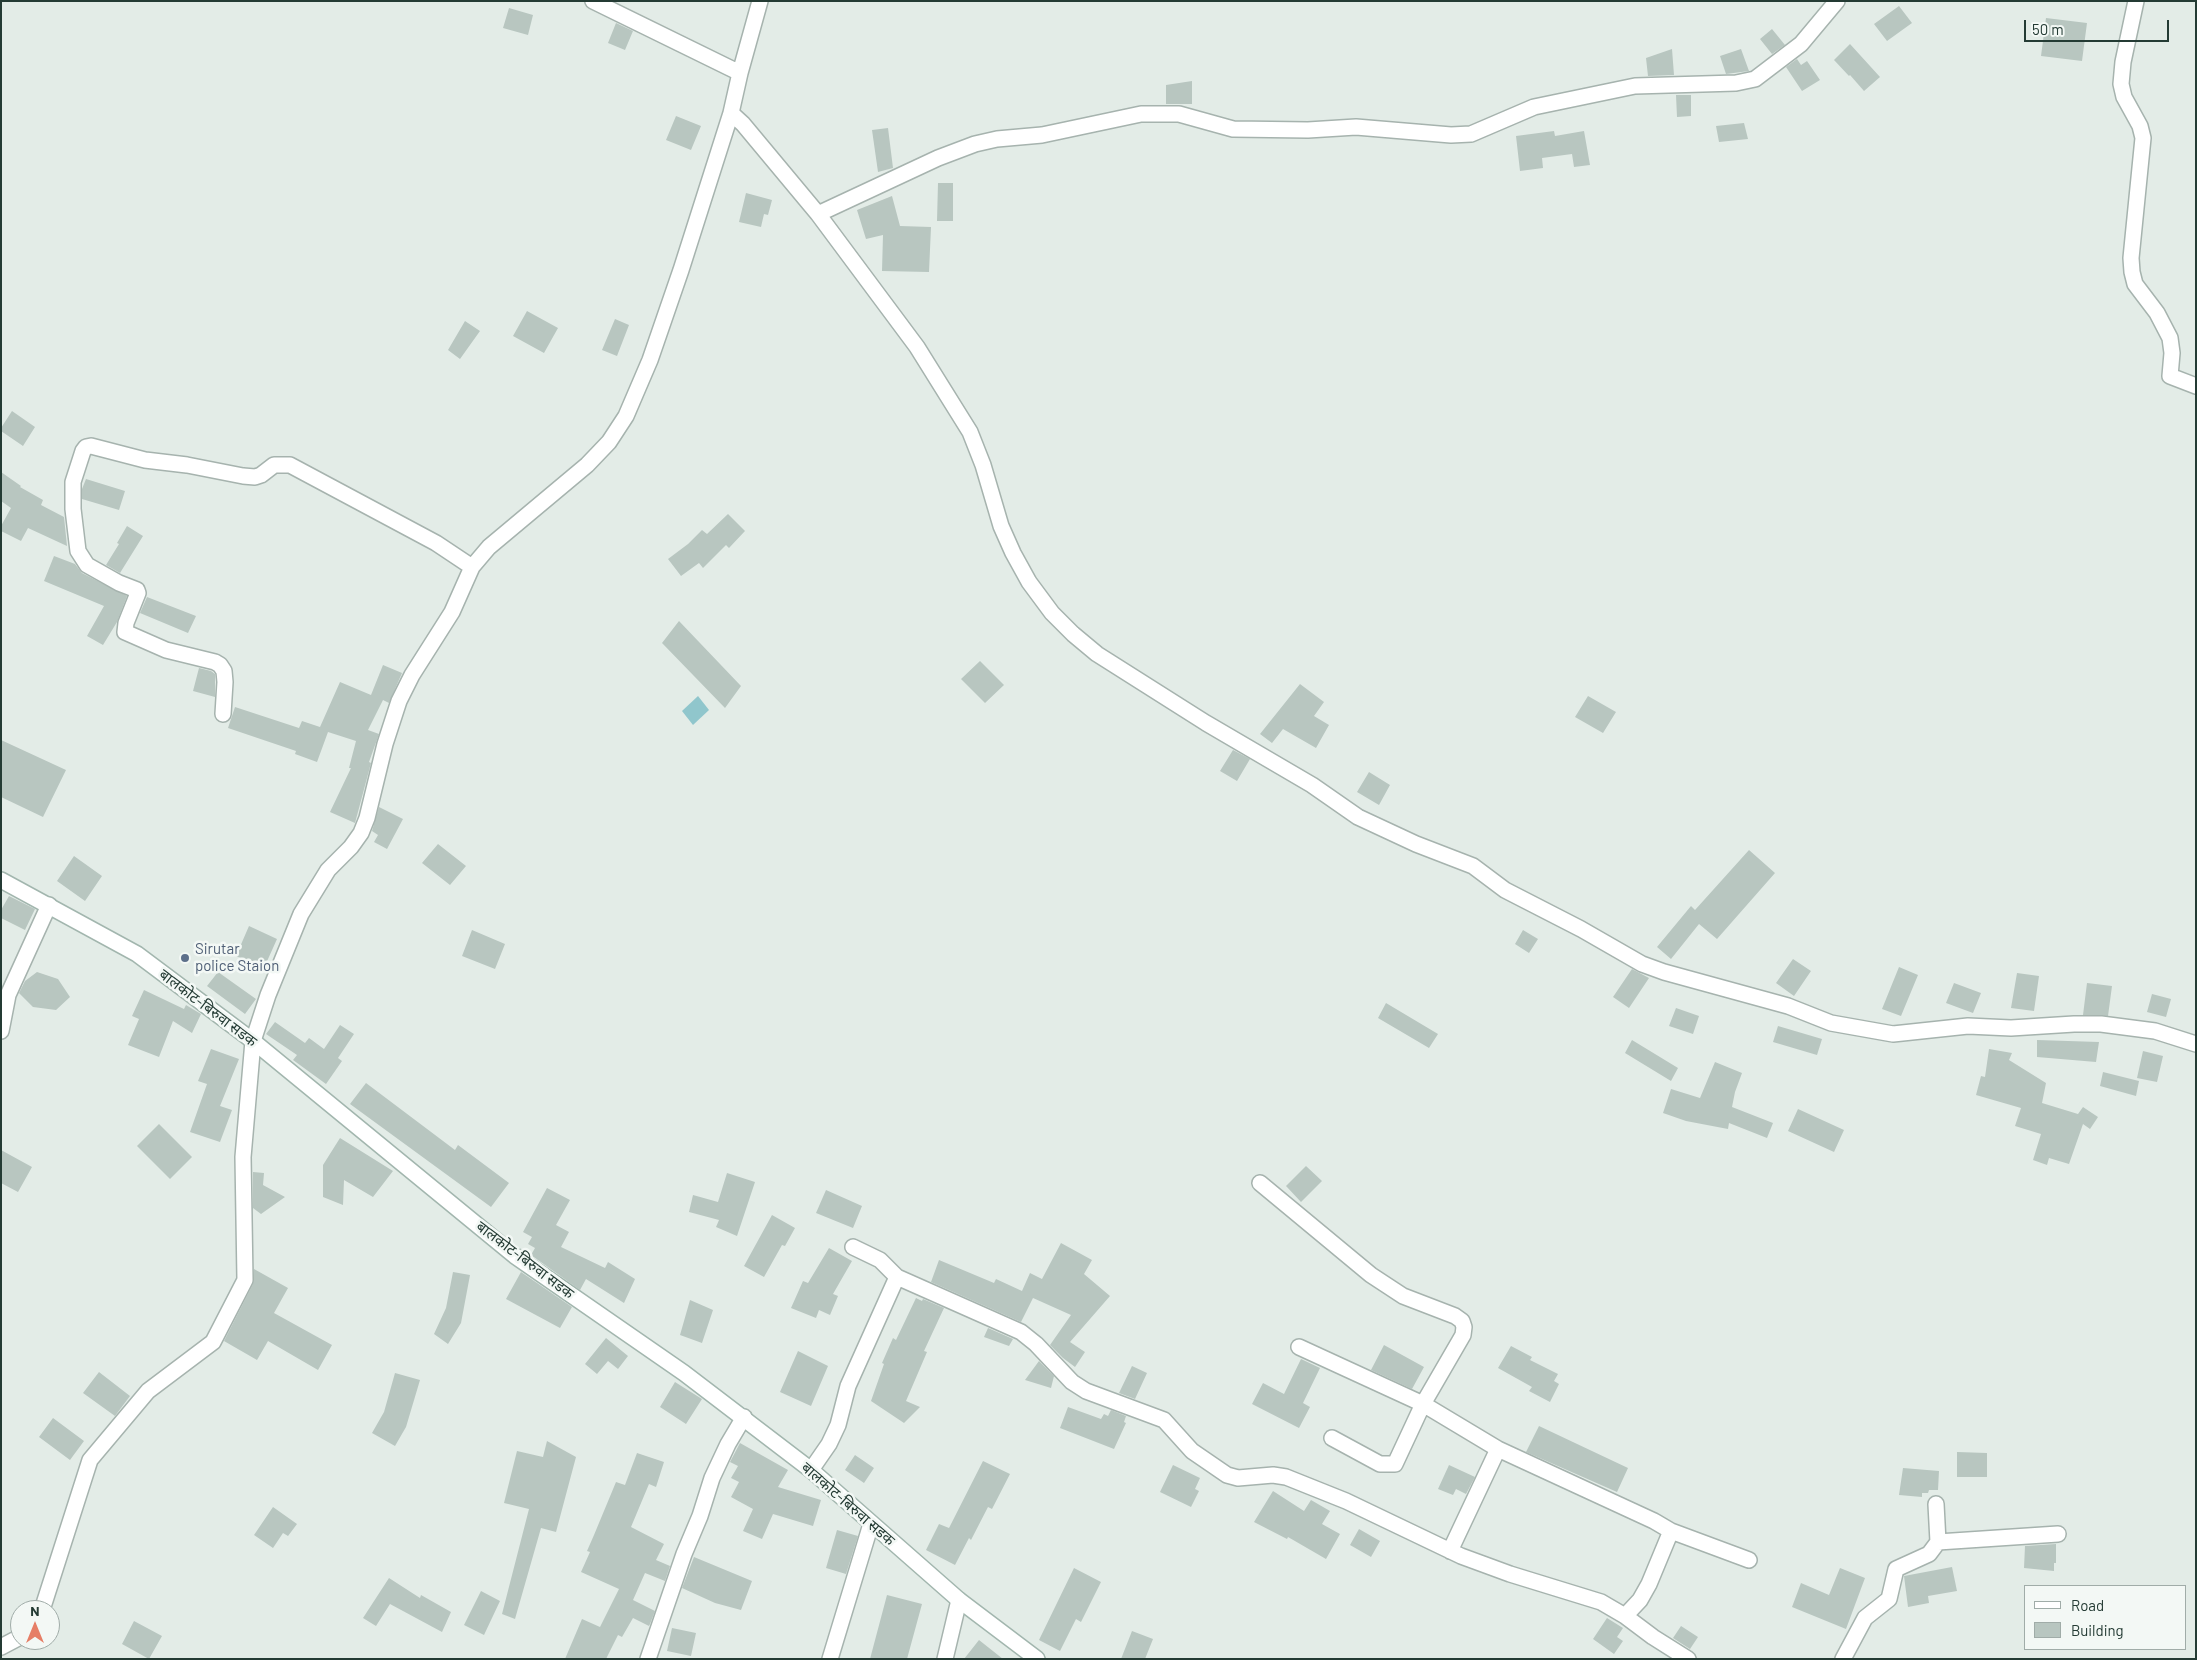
<!DOCTYPE html>
<meta charset="utf-8">
<style>
body{margin:0}
#map{position:relative;width:2197px;height:1660px;overflow:hidden;background:#e3ece7;font-family:Barlow,sans-serif}
canvas{display:block}
.frame{position:absolute;inset:0;border:2px solid #243b34;pointer-events:none}
.legend{position:absolute;left:2024px;top:1585px;width:162px;height:65px;box-sizing:border-box;background:#f3f8f5;border:1px solid #a0aca8;margin:0;padding:6px 9px;list-style:none;font-size:15px;color:#243b34}
.legend li{display:flex;align-items:center;gap:10px;height:25px}
.legend b{width:25px;border:1px solid #a0aca8}
.north{position:absolute;left:10px;top:1600px;width:50px;height:50px;box-sizing:border-box;background:#f3f8f5;border:1px solid #a0aca8;border-radius:50%;rotate:0deg;font-size:14px;font-weight:700;line-height:20px;text-align:center;color:#243b34}
.north::after{content:'';display:block;margin:auto;width:18px;height:22px;background:#e67e66;clip-path:polygon(50% 0,100% 100%,50% 72%,0 100%)}
.scale{position:absolute;left:2024px;top:20px;width:145px;height:22px;box-sizing:border-box;border:2px solid #243b34;border-top:0;padding-left:6px;font-size:15px;line-height:18px;white-space:nowrap;color:#243b34;-webkit-text-stroke:4px #f3f8f5;paint-order:stroke}
</style>
<div id="map">
<canvas width="2197" height="1660"></canvas>
<div class="frame"></div>
<ul class="legend">
<li><b style="height:6px;background:#fff"></b>Road</li>
<li><b style="height:14px;background:#b8c6c0"></b>Building</li>
</ul>
<div class="north">N</div>
<div class="scale">50 m</div>
</div>
<script>
const g = document.querySelector('canvas').getContext('2d');
g.lineJoin = 'round';
function fillPath(path, color) { g.fillStyle = color; g.fill(path, 'evenodd'); }
const poly = rows => new Path2D(rows.map(r => 'M' + r).join(''));
function strokePath(path, color, width, dash) { g.strokeStyle = color; g.lineWidth = width; g.lineCap = dash ? 'butt' : 'round'; g.setLineDash(dash || []); g.stroke(path); }
function drawText(font, color, halo, rows, align = 'center') {
  g.font = font + ' Barlow,"Noto Sans Devanagari",sans-serif'; g.lineWidth = 5; g.setLineDash([]); g.textBaseline = 'middle'; g.strokeStyle = halo; g.fillStyle = color; for (const [text, x, y, turn = 0] of rows) {
    g.save(); g.translate(x, y); g.rotate((+turn || 0) * Math.PI / 180); g.textAlign = isNaN(turn) ? turn : align; if (halo) g.strokeText(text, 0, 0); g.fillText(text, 0, 0); g.restore();
  }
}
fillPath(poly([
 [698,696,709,710,693,725,682,711]
]), '#90c6cc');
fillPath(poly([
 [1899,6,1912,23,1887,41,1874,24],
 [509,8,533,15,528,35,503,28],
 [2046,18,2087,23,2082,61,2041,56],
 [616,23,633,31,625,50,608,43],
 [1772,29,1785,45,1772,54,1760,39],
 [1850,44,1880,77,1864,91,1850,75,1849,76,1834,60],
 [1672,49,1674,75,1648,76,1646,58],
 [1741,49,1749,71,1726,74,1720,56],
 [1797,59,1801,65,1807,61,1820,80,1802,91,1786,67],
 [1192,81,1192,104,1166,104,1166,85],
 [1676,95,1691,95,1691,116,1677,117],
 [676,116,701,126,691,150,666,140],
 [1744,123,1748,139,1719,142,1716,126],
 [888,128,893,168,878,172,872,130],
 [1554,131,1555,136,1584,131,1590,165,1574,167,1572,154,1542,158,1543,168,1520,171,1516,136],
 [938,183,953,183,953,221,937,221],
 [746,193,772,200,768,215,764,214,761,227,739,222],
 [892,196,900,226,931,227,929,272,882,271,883,235,866,239,857,210],
 [527,311,558,328,544,353,513,336],
 [615,319,629,325,617,356,602,350],
 [465,321,480,331,460,359,448,350],
 [12,411,35,427,23,446,1,431,1,428],
 [1,472,21,486,20,487,43,500,41,505,64,517,67,546,28,528,21,541,1,531,1,526,11,508,1,501],
 [86,479,125,491,119,510,82,499,82,489],
 [728,514,745,531,729,548,726,545,703,568,699,563,681,576,668,559,688,544,702,530,707,534],
 [127,526,143,536,120,573,106,565,119,544,117,543],
 [54,556,75,564,82,573,127,596,117,622,103,645,87,636,104,606,44,581],
 [147,597,196,616,188,633,140,613],
 [679,621,741,686,725,708,662,643],
 [980,661,1004,685,985,703,961,679],
 [383,665,402,673,389,703,383,700,368,730,379,734,369,762,371,763,355,823,330,812,351,768,349,768,356,741,328,732,317,762,295,754,296,751,228,728,235,707,299,728,302,721,320,727,340,682,371,695],
 [199,668,211,671,215,674,215,697,193,691],
 [1300,684,1324,702,1314,716,1329,725,1316,748,1283,729,1272,743,1260,734],
 [1588,696,1616,712,1603,733,1575,717],
 [1,740,66,770,43,817,1,797],
 [1233,750,1250,759,1237,781,1220,771],
 [1369,772,1390,785,1379,805,1357,792],
 [379,807,403,819,387,849,374,842,378,835,372,831],
 [438,844,466,866,450,885,422,863],
 [1749,850,1775,873,1717,939,1699,924,1671,959,1657,947,1691,906,1695,910],
 [74,856,102,876,85,901,57,881],
 [9,896,35,909,25,930,1,918,1,910],
 [249,926,277,939,264,968,236,956],
 [472,930,505,944,495,969,462,956],
 [1523,930,1538,939,1529,953,1515,944],
 [1793,959,1811,971,1794,996,1776,983],
 [1899,967,1918,975,1901,1016,1882,1009],
 [1632,969,1649,978,1629,1008,1613,997],
 [37,972,58,979,70,997,56,1010,33,1007,19,993,25,981],
 [218,972,256,999,245,1014,207,986],
 [2017,973,2039,976,2034,1011,2011,1008],
 [1954,983,1981,993,1973,1013,1946,1003],
 [2087,983,2112,986,2108,1016,2083,1015],
 [144,990,184,1009,186,1005,201,1014,192,1033,173,1021,159,1057,128,1045,139,1019,132,1016],
 [2152,994,2171,999,2166,1017,2147,1012],
 [1386,1003,1438,1034,1429,1048,1378,1018],
 [1676,1008,1699,1016,1693,1034,1669,1026],
 [275,1022,305,1043,309,1038,324,1049,340,1025,354,1034,338,1058,342,1061,326,1084,293,1060,297,1055,266,1034],
 [1778,1026,1822,1039,1817,1055,1773,1042],
 [1632,1040,1678,1068,1671,1081,1625,1053],
 [2037,1040,2099,1042,2096,1062,2037,1057],
 [211,1049,239,1059,220,1106,232,1110,220,1142,190,1132,207,1084,198,1081],
 [1989,1049,2012,1053,2009,1060,2046,1083,2042,1103,2078,1114,2083,1107,2098,1117,2090,1129,2083,1124,2069,1164,2049,1158,2047,1165,2033,1160,2041,1134,2015,1126,2021,1108,1976,1095,1981,1076,1985,1077],
 [2143,1051,2163,1056,2157,1082,2137,1078],
 [1715,1062,1742,1073,1735,1092,1732,1107,1773,1123,1767,1138,1729,1123,1728,1129,1686,1121,1663,1113,1671,1089,1700,1098],
 [2103,1072,2139,1081,2136,1096,2100,1086],
 [366,1083,455,1150,458,1145,509,1183,491,1207,350,1104],
 [1798,1109,1844,1130,1834,1152,1788,1131],
 [159,1124,192,1157,170,1179,137,1146],
 [340,1138,393,1171,373,1197,344,1180,343,1205,323,1197,323,1165],
 [1,1150,32,1167,18,1192,1,1183],
 [1306,1166,1322,1181,1301,1202,1286,1186],
 [253,1172,264,1173,263,1185,285,1197,261,1214,253,1208],
 [727,1173,755,1182,737,1236,716,1227,719,1220,689,1212,693,1195,718,1202],
 [547,1188,570,1200,556,1225,569,1232,561,1247,605,1268,608,1262,635,1279,624,1303,586,1279,580,1290,531,1255,535,1248,528,1244,532,1237,523,1232],
 [826,1190,862,1206,853,1228,816,1213],
 [772,1215,795,1228,785,1246,782,1245,764,1277,744,1266],
 [1061,1243,1092,1260,1084,1274,1110,1296,1070,1342,1085,1352,1075,1367,1063,1358,1050,1345,1071,1315,1033,1298,1021,1322,931,1282,939,1260,994,1283,996,1279,1022,1291,1030,1273,1042,1279],
 [829,1248,852,1261,833,1294,838,1296,830,1315,819,1310,816,1318,791,1308,803,1281,808,1283],
 [254,1269,288,1288,274,1313,332,1345,318,1370,268,1341,257,1360,224,1341,253,1284],
 [453,1272,470,1275,461,1323,448,1344,434,1334,446,1308],
 [521,1272,572,1307,560,1328,506,1299],
 [916,1298,922,1301,923,1299,944,1308,924,1351,927,1352,906,1401,920,1407,904,1423,871,1401,884,1364,882,1363,893,1338,896,1340],
 [690,1300,713,1310,702,1343,680,1335],
 [988,1328,1013,1339,1009,1346,984,1337],
 [606,1338,628,1356,618,1369,608,1361,597,1374,585,1364],
 [1384,1345,1424,1367,1412,1389,1371,1370],
 [1511,1346,1532,1357,1530,1360,1558,1374,1554,1381,1559,1384,1550,1402,1529,1391,1532,1387,1498,1368],
 [798,1351,828,1366,811,1406,780,1392],
 [1301,1359,1320,1368,1303,1403,1310,1407,1299,1428,1252,1404,1263,1383,1284,1394],
 [1039,1361,1054,1376,1051,1388,1025,1380],
 [1132,1366,1147,1373,1135,1399,1119,1393],
 [99,1372,130,1396,115,1416,83,1393],
 [395,1373,420,1380,406,1427,395,1446,372,1433,384,1412],
 [675,1382,702,1399,686,1424,660,1407],
 [1068,1407,1101,1419,1104,1414,1108,1416,1111,1410,1126,1416,1124,1422,1126,1423,1114,1449,1060,1428],
 [53,1418,84,1441,70,1460,39,1437],
 [1539,1426,1628,1468,1617,1492,1526,1452],
 [547,1441,576,1457,556,1532,541,1528,515,1619,502,1614,529,1509,504,1503,517,1451,543,1457],
 [740,1443,788,1470,778,1487,821,1500,813,1526,773,1514,762,1539,743,1531,753,1509,731,1497,739,1482,731,1478,738,1466,730,1462],
 [1957,1452,1987,1453,1987,1477,1957,1477],
 [637,1453,664,1462,656,1487,649,1484,631,1527,664,1544,656,1560,670,1566,665,1581,645,1573,633,1600,655,1611,650,1624,649,1626,633,1618,622,1637,618,1635,606,1659,565,1659,582,1619,600,1627,619,1589,581,1572,590,1552,587,1551,594,1535,616,1482,625,1485],
 [855,1455,874,1468,864,1483,845,1470],
 [983,1461,1010,1474,992,1509,988,1507,971,1540,969,1538,955,1565,926,1550,939,1524,949,1528],
 [1173,1465,1200,1478,1195,1489,1199,1491,1191,1507,1160,1492],
 [1449,1465,1475,1477,1466,1494,1456,1489,1453,1495,1438,1489],
 [1903,1468,1939,1471,1938,1490,1929,1490,1928,1493,1922,1493,1922,1497,1899,1495],
 [1273,1491,1304,1511,1311,1500,1330,1511,1322,1524,1340,1534,1326,1559,1288,1537,1287,1539,1254,1522],
 [273,1507,297,1524,288,1536,283,1533,273,1548,254,1535],
 [1359,1529,1380,1541,1371,1557,1350,1545],
 [837,1530,858,1536,846,1574,826,1568],
 [2056,1544,2056,1563,2054,1563,2054,1571,2024,1568,2025,1546],
 [694,1557,752,1581,741,1610,715,1603,682,1588],
 [1952,1567,1957,1591,1928,1596,1929,1603,1908,1607,1904,1576],
 [1074,1568,1101,1582,1081,1622,1076,1619,1060,1651,1039,1640],
 [1840,1568,1865,1578,1846,1629,1792,1607,1801,1583,1829,1595],
 [389,1578,420,1598,421,1595,451,1612,442,1632,390,1604,376,1626,363,1618],
 [481,1591,500,1601,484,1635,464,1625],
 [887,1595,922,1604,907,1659,870,1659],
 [1607,1618,1623,1628,1617,1637,1623,1641,1614,1654,1593,1639],
 [134,1621,162,1636,149,1659,122,1644],
 [1681,1626,1698,1637,1690,1649,1673,1638],
 [672,1628,696,1633,691,1656,667,1651],
 [1132,1631,1153,1639,1145,1659,1121,1659],
 [979,1640,1003,1659,964,1659]
]), '#b8c6c0');
const minor = poly([
 [593,1,740,73,731,113,743,124,818,214,917,347,970,432,983,465,1001,526,1013,553,1029,582,1052,613,1073,634,1097,654,1206,723,1312,785,1358,817,1416,844,1473,866,1505,890,1581,929,1642,964,1664,972,1788,1006,1831,1023,1893,1034,1968,1026,2011,1028,2074,1024,2101,1024,2155,1031,2196,1044],
 [2136,1,2123,62,2121,84,2124,97,2140,126,2143,138,2131,258,2132,272,2135,284,2157,313,2170,338,2172,353,2170,376,2196,386],
 [740,73,760,1],
 [818,214,938,158,975,144,997,139,1042,135,1141,114,1179,114,1233,129,1308,130,1356,127,1451,135,1471,134,1534,107,1635,86,1736,83,1755,79,1801,44,1837,1],
 [223,714,225,682,224,671,220,665,215,662,166,650,125,632,126,623,138,593,137,590,119,583,87,565,78,551,73,509,73,482,83,451,86,447,91,446,145,460,187,465,243,476,255,477,261,475,274,465,290,465,436,543,472,567],
 [1,1031,8,995,49,905],
 [1260,1183,1371,1275,1403,1296,1455,1316,1462,1321,1464,1327,1463,1335,1423,1404,1395,1464,1380,1464,1332,1438],
 [853,1247,880,1260,897,1277,1021,1332,1036,1344,1072,1382,1086,1391,1164,1420,1192,1451,1227,1475,1238,1478,1273,1475,1286,1477,1346,1501,1461,1556,1510,1574,1601,1602,1625,1616,1653,1637,1688,1659],
 [1299,1347,1423,1404,1498,1449,1654,1521,1671,1531,1749,1560],
 [811,1470,829,1444,838,1425,848,1386,897,1277],
 [1938,1542,2058,1534],
 [1450,1551,1498,1449],
 [42,1610,90,1460,148,1391,213,1342,245,1280,243,1157,253,1041,268,995,301,914,328,870,351,847,361,833,367,818,385,744,399,701,412,675,452,612,472,567,489,547,587,465,609,442,626,416,650,360,681,270,731,113],
 [1625,1616,1640,1600,1649,1584,1671,1531],
 [1,1647,20,1637],
 [648,1659,684,1554,700,1516,712,1478,728,1444,744,1417],
 [830,1659,871,1524],
 [945,1659,959,1600],
 [1843,1659,1865,1618,1889,1599,1896,1569,1929,1554,1938,1542,1936,1504]
]);
const secondary = poly([
 [1,880,137,954,253,1041,515,1256,684,1373,811,1470,959,1600,1037,1659]
]);
strokePath(minor, '#a6b3ae', 18);
strokePath(secondary, '#a2b6ae', 18);
strokePath(minor, '#fff', 15);
strokePath(secondary, '#fff', 15);
for (const [x, y, r, color] of [
 [185,958,5,"#5c6f8a"]
]) { const dot = new Path2D(); dot.arc(x, y, r, 0, 2 * Math.PI); g.fillStyle = color; g.fill(dot); strokePath(dot, '#f3f8f5', 2); }
drawText('15px', '#4e5e75', '#f3f8f5', [
 ["Sirutar",195,949],
 ["police Staion",195,966]
], 'left');
drawText('15px', '#243b34', '#f3f8f5', [
 ["बालकोट-बिरुवा सडक",208,1008,37],
 ["बालकोट-बिरुवा सडक",525,1260,37],
 ["बालकोट-बिरुवा सडक",848,1504,41]
]);
</script>
